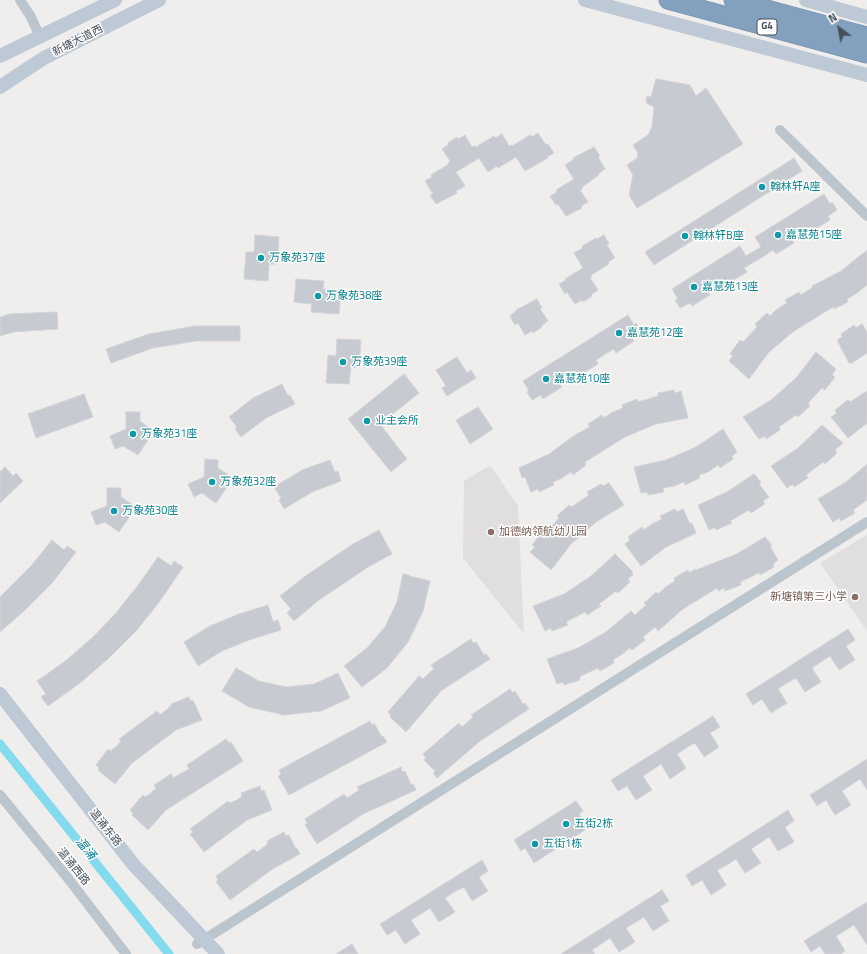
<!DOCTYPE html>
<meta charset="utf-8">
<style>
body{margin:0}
#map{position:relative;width:867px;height:954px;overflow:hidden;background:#f0eded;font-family:"Titillium Web",sans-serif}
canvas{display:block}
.north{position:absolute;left:819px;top:8px;width:40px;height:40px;-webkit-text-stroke:3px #fff;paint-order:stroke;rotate:328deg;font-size:11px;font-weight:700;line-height:16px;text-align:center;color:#45515b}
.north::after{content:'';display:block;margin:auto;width:14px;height:18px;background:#45515b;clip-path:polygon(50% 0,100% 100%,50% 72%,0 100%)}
</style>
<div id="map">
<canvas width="867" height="954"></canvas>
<div class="north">N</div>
</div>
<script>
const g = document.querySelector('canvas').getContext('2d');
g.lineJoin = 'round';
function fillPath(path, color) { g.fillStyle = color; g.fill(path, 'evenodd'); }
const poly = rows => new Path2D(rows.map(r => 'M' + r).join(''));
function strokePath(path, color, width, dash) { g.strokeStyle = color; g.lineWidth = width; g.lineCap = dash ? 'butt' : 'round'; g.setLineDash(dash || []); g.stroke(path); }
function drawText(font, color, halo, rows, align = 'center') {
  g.font = font + ' "Titillium Web","Noto Sans SC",sans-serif'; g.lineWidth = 3; g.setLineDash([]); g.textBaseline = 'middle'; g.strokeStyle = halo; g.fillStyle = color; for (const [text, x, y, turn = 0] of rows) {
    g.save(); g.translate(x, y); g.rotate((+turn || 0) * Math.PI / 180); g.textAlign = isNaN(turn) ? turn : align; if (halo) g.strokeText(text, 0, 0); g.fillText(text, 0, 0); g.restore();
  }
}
fillPath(poly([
 [490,465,518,506,524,634,463,558,464,481],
 [867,535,867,631,820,563]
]), '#e1dedf');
strokePath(poly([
 [0,744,169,954]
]), '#85dbee', 9);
const building = poly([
 [656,79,690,85,696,96,706,88,743,144,637,208,629,195,633,175,627,165,637,158,638,153,633,145,648,135,652,127,654,107,646,103,647,96,651,97,656,79],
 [538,133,546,145,548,144,554,153,547,157,548,158,525,171,516,157,498,168,497,166,488,172,479,158,456,172,465,186,456,191,457,193,436,204,430,195,433,194,425,181,432,177,431,175,449,164,448,163,450,161,442,149,449,144,448,143,457,137,458,139,465,135,472,147,475,146,476,147,494,136,495,138,502,134,509,146,512,145,512,146,530,135,532,137,538,133],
 [594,147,600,156,598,157,605,169,598,174,599,175,582,187,583,188,580,190,588,202,581,206,582,208,566,216,558,204,556,205,550,196,557,192,556,190,574,179,565,165,574,159,573,158,594,147],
 [794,158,802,171,654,265,645,252,794,158],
 [824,194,830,204,832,202,837,210,828,216,830,220,812,231,810,227,792,239,794,243,776,254,773,250,764,256,744,268,747,272,728,283,726,280,717,285,708,291,710,295,692,306,690,303,680,308,675,300,678,299,672,289,740,246,746,256,761,247,755,237,824,194],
 [255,235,279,237,277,264,269,264,268,281,244,279,246,252,254,252,255,235],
 [604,235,609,244,607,245,615,258,608,262,609,264,591,275,592,276,590,278,598,290,591,295,592,296,583,302,582,300,575,304,567,292,565,294,559,284,566,280,565,279,583,268,574,253,583,248,582,246,596,238,597,239,604,235],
 [867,250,867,285,857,293,847,299,848,302,834,309,833,307,794,331,769,352,749,379,729,361,733,356,730,354,740,340,743,342,757,327,755,324,767,313,770,316,777,309,787,303,785,300,799,292,801,295,813,287,812,286,841,271,867,250],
 [296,279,324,281,323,289,341,290,339,314,311,312,312,304,294,302,296,279],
 [537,299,542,308,540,309,548,321,541,326,542,327,533,333,532,331,525,335,518,323,515,325,510,316,516,311,516,310,537,299],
 [57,312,58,329,13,332,0,336,0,317,10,314,57,312],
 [628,315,634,325,636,323,641,331,632,337,634,341,616,353,614,349,605,354,596,360,598,364,580,375,577,372,559,383,562,387,543,399,541,395,532,400,527,392,529,391,523,381,628,315],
 [862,324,867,332,867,353,852,363,849,363,837,340,842,337,841,334,854,325,856,328,862,324],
 [195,326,240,326,240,341,196,341,153,348,111,363,106,349,149,334,195,326],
 [337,339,361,340,359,368,351,367,349,384,326,383,328,355,336,356,337,339],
 [816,352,836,369,832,375,835,377,825,390,822,388,808,403,810,406,798,417,796,415,779,427,780,430,766,439,765,436,759,439,743,417,771,400,796,378,816,352],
 [457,357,467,373,471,370,476,378,447,396,442,388,446,386,436,370,457,357],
 [404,374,419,393,380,424,407,459,391,472,348,419,404,374],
 [282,384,288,396,290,395,295,404,266,418,241,437,235,429,237,427,229,417,253,398,282,384],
 [674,390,675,393,681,391,688,418,656,424,625,437,585,462,586,465,573,475,571,472,562,478,553,482,554,485,539,492,538,489,531,492,525,477,522,478,519,468,549,454,575,435,590,427,588,424,602,415,604,418,613,412,623,408,622,405,637,399,638,402,658,396,658,393,674,390],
 [867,391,867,423,848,438,831,417,837,413,835,410,848,400,850,402,867,391],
 [84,394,93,417,36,438,28,414,84,394],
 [478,407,493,429,470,444,456,420,478,407],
 [126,412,140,412,140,421,154,431,138,455,123,446,115,449,110,436,126,429,126,412],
 [822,425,843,443,835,450,837,453,825,464,823,462,806,475,808,478,794,487,793,484,787,488,771,466,798,448,822,425],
 [723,429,737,452,732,456,733,459,720,468,718,465,708,472,699,475,700,478,685,485,684,482,674,486,663,488,664,492,648,495,647,492,641,493,634,467,666,460,696,447,723,429],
 [205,459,218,460,218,468,233,478,216,503,202,493,194,497,188,484,204,477,205,459],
 [330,460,335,472,338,471,341,481,312,492,284,509,279,500,281,498,274,487,302,470,330,460],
 [867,464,867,500,853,510,855,513,841,521,839,518,833,522,818,499,846,482,867,464],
 [5,467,13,476,16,473,23,481,0,503,0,472,5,467],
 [754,474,761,482,759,484,769,497,763,501,765,504,751,513,749,510,730,521,732,523,716,530,715,527,709,530,698,505,727,492,754,474],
 [609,483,624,505,596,522,571,544,551,570,530,552,535,547,532,545,542,532,545,534,559,518,557,516,569,505,572,507,589,495,587,492,601,484,603,486,609,483],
 [107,488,121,488,121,497,136,507,119,532,105,522,96,525,91,512,107,506,107,488],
 [675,509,677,512,683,509,690,524,692,523,696,533,666,547,641,566,625,544,630,540,628,537,642,527,644,530,652,524,662,519,660,516,675,509],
 [379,530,392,554,368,567,319,600,294,621,287,613,291,609,280,596,304,577,353,544,379,530],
 [765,537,772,545,770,546,778,560,773,564,774,567,760,575,759,573,740,582,741,585,725,591,724,588,718,591,717,588,683,609,658,631,655,627,643,637,645,640,632,650,630,648,621,655,613,660,614,663,600,671,598,668,579,677,580,680,564,685,563,682,557,684,547,659,578,648,606,632,631,611,635,615,646,605,644,603,656,592,658,594,667,586,675,581,674,578,688,570,689,573,695,569,696,570,737,554,765,537],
 [52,540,64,550,67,546,76,552,52,583,24,611,0,632,0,597,31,566,52,540],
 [615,554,633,572,632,573,633,575,628,579,630,582,618,593,616,591,599,604,601,606,587,615,585,612,566,622,568,625,552,631,551,628,545,631,533,606,564,594,591,576,615,554],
 [158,557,171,566,174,561,183,567,160,601,137,630,109,658,80,683,48,706,41,697,46,694,37,681,64,662,92,638,116,613,139,584,158,557],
 [403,574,409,575,409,576,430,581,423,611,408,642,387,668,362,687,344,666,367,648,385,627,397,602,403,574],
 [268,605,273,622,278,620,281,630,249,640,222,651,198,666,184,642,210,626,239,614,268,605],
 [848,629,855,640,846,646,855,660,839,670,830,656,812,668,821,682,805,692,796,678,787,683,778,689,787,703,771,713,762,699,753,705,746,694,848,629],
 [471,639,473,643,476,642,484,655,486,654,490,659,442,690,406,732,390,717,391,715,388,712,419,676,423,679,429,673,434,669,431,665,471,639],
 [236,668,259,681,286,687,314,684,338,673,350,698,321,711,284,715,249,707,222,691,236,668],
 [510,689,513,693,515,691,523,704,525,703,529,709,480,741,437,778,433,773,435,771,424,760,426,758,423,754,459,723,462,727,473,717,471,715,510,689],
 [189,697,190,701,193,700,202,720,176,730,132,763,115,784,98,770,99,768,96,765,108,749,110,751,116,747,121,741,119,739,157,711,160,715,171,706,171,704,189,697],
 [713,716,720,727,710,733,719,747,704,757,695,743,686,748,677,754,686,768,670,779,661,764,643,776,652,790,636,800,627,786,618,791,611,780,713,716],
 [370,721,372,725,374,723,382,737,383,736,387,742,289,795,278,776,281,774,279,770,370,721],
 [226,739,229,743,231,742,243,761,166,810,148,830,132,815,133,813,130,810,143,795,145,797,150,794,156,788,154,785,171,774,173,778,189,769,187,765,226,739],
 [867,759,867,790,860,779,842,791,851,805,835,815,826,800,817,806,810,795,867,759],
 [401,767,402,772,405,771,411,785,413,784,416,790,363,814,317,844,305,825,307,823,305,819,344,794,347,798,359,790,357,787,401,767],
 [260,786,261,791,264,790,272,810,247,820,204,852,190,834,193,832,190,829,228,801,230,803,237,800,242,796,241,793,260,786],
 [576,801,583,811,579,814,588,828,534,863,525,848,521,851,514,840,576,801],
 [788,810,794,821,785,827,794,842,778,851,769,837,751,849,761,863,745,873,736,859,727,865,717,870,726,885,711,895,702,880,692,886,686,875,788,810],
 [284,832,286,836,289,835,296,849,297,848,300,854,274,868,230,900,216,882,218,880,216,876,254,849,257,852,268,844,267,841,284,832],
 [482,860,488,871,479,877,488,891,472,901,464,887,454,892,445,898,455,912,439,922,430,908,421,914,411,920,420,934,405,944,396,930,387,935,380,924,482,860],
 [662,890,669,901,660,906,669,921,653,931,644,917,626,928,635,942,619,952,610,938,592,950,595,954,561,954,662,890],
 [867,902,867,945,854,925,836,936,845,951,840,954,825,954,820,946,811,952,804,941,867,902],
 [352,944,358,954,336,954,352,944]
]);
fillPath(building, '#c7cad0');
strokePath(building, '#d1d3d9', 1);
const highway = poly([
 [668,0,867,54],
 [733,0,867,36]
]);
strokePath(highway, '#6e8caa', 19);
strokePath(poly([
 [20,0,31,17,40,37],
 [780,130,867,216],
 [0,795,67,877,126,954],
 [197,944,867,522]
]), '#bbc5cd', 10);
strokePath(poly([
 [585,0,867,75],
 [806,0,867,17],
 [0,56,115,0],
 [0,87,44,58,159,0],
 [0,694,133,864,218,954]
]), '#bdc9d5', 14);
strokePath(highway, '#83a1be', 18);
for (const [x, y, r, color] of [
 [762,187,4,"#0f9aa8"],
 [778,235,4,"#0f9aa8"],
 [685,236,4,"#0f9aa8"],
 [261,258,4,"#0f9aa8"],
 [694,287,4,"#0f9aa8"],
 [318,296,4,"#0f9aa8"],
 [619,333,4,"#0f9aa8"],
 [343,362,4,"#0f9aa8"],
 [546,379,4,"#0f9aa8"],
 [367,421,4,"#0f9aa8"],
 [133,434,4,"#0f9aa8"],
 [212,482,4,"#0f9aa8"],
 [114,511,4,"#0f9aa8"],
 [491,532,4,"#8d6e63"],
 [855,597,4,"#8d6e63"],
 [566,824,4,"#0f9aa8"],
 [535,844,4,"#0f9aa8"]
]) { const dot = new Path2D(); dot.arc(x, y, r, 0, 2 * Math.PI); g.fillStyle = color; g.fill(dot); strokePath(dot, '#fff', 1.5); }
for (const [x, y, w] of [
 [767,27,20]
]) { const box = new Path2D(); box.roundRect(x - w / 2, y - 8, w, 16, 3); g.fillStyle = '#fff'; g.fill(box); strokePath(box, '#45515b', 1); }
drawText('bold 10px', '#45515b', null, [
 ["G4",767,27]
]);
drawText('11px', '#45515b', '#fff', [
 ["新塘大道西",78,41,-27],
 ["温涌东路",105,828,52],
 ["温涌西路",73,867,51]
]);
drawText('11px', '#0d838f', '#fff', [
 ["翰林轩A座",770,187],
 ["嘉慧苑15座",786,235],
 ["翰林轩B座",693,236],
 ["万象苑37座",269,258],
 ["嘉慧苑13座",702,287],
 ["万象苑38座",326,296],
 ["嘉慧苑12座",627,333],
 ["万象苑39座",351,362],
 ["嘉慧苑10座",554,379],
 ["业主会所",375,421],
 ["万象苑31座",141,434],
 ["万象苑32座",220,482],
 ["万象苑30座",122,511],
 ["五街2栋",574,824],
 ["五街1栋",543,844]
], 'left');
drawText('11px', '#785e54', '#fff', [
 ["加德纳领航幼儿园",499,532],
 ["新塘镇第三小学",847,597,"right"]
], 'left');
drawText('italic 12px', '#09819c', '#fff', [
 ["温涌",85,849,51]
]);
</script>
